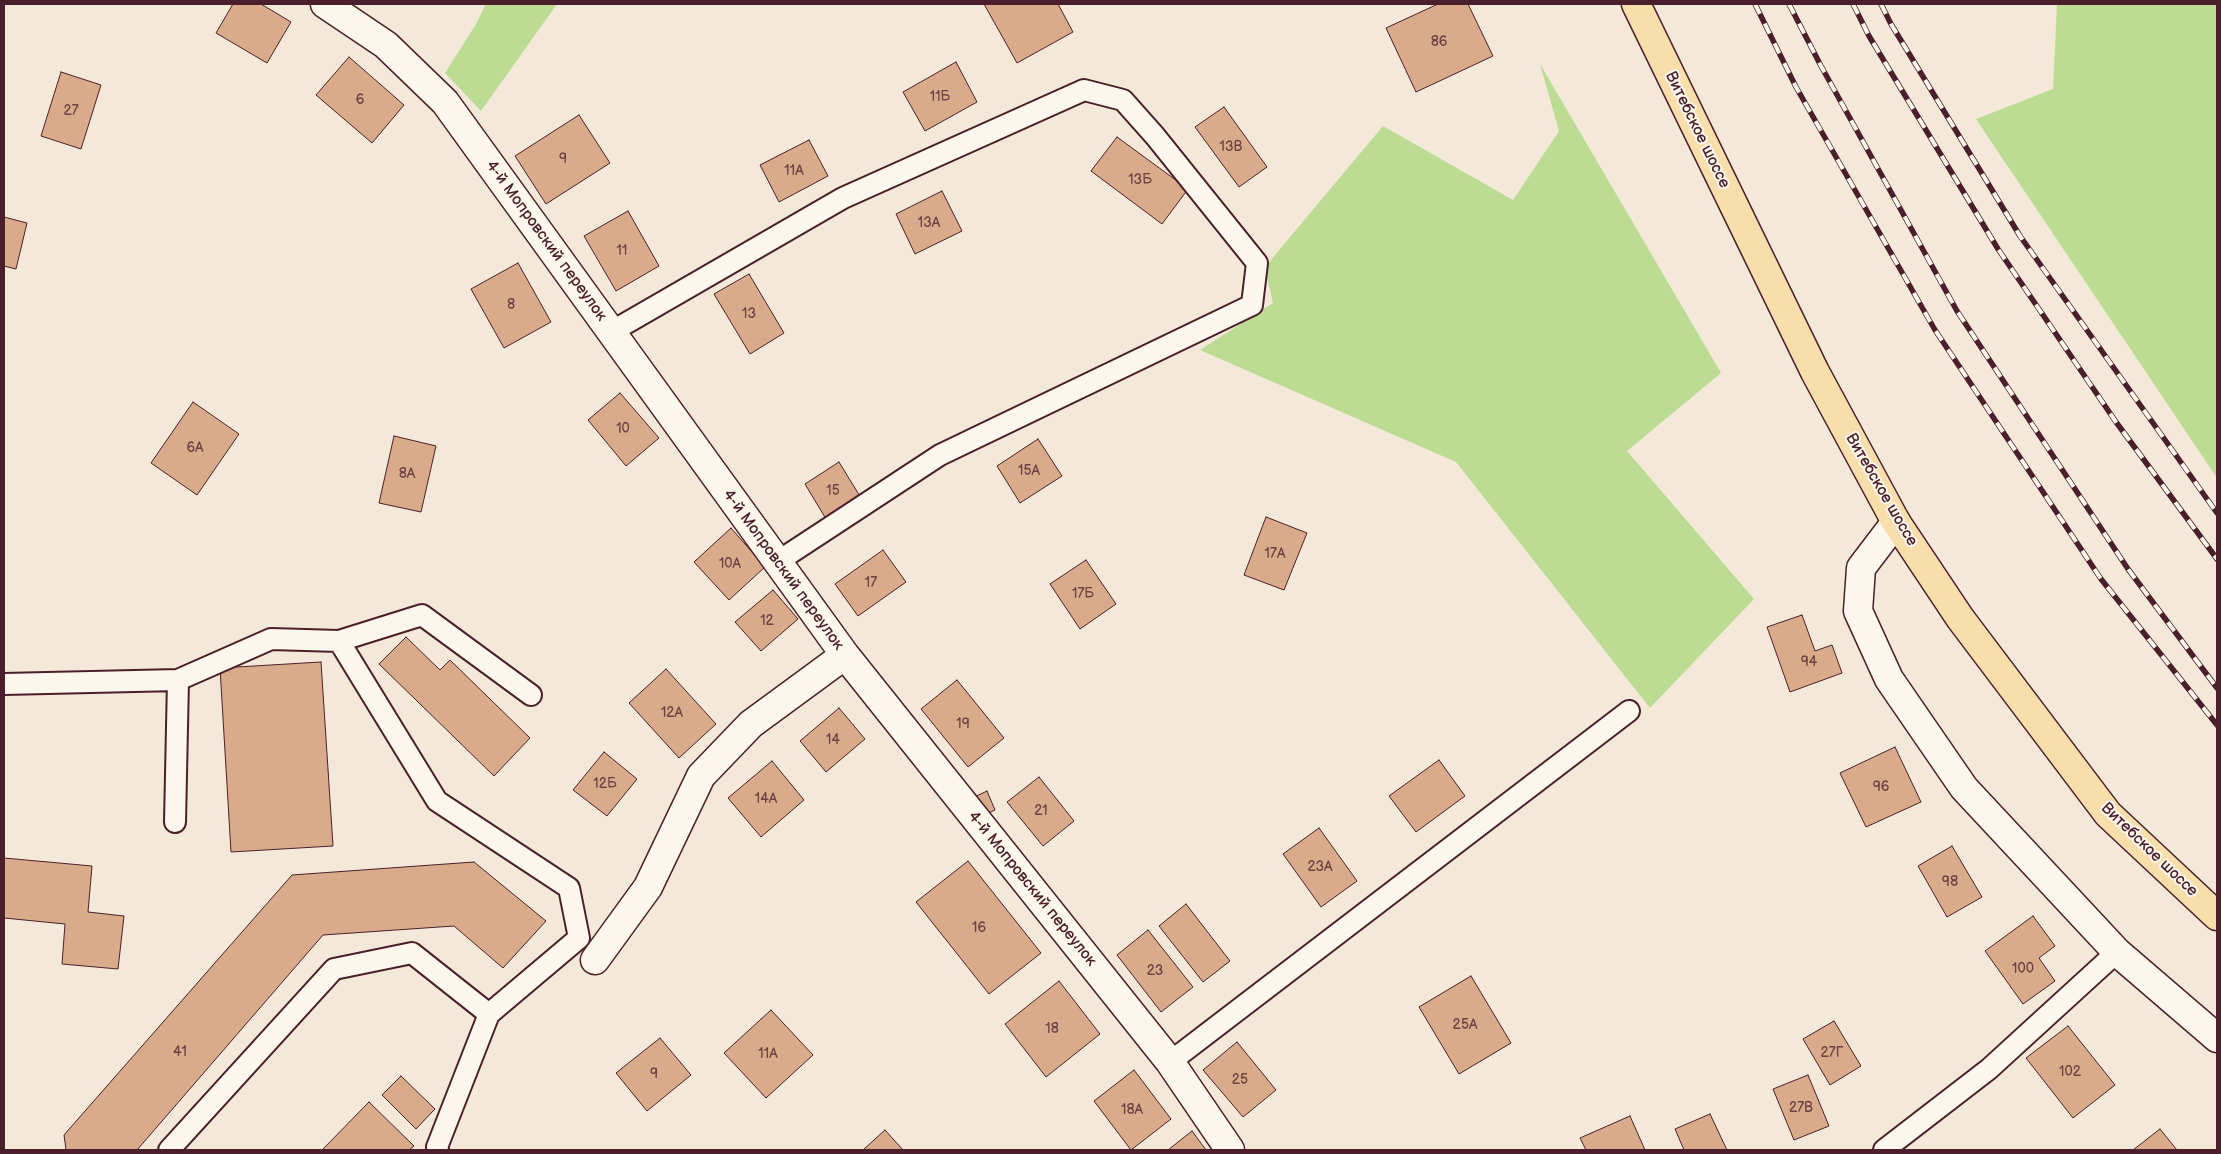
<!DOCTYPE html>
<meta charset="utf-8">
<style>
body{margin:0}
#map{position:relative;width:2221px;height:1154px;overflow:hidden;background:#f4e8d9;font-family:"Balsamiq Sans",sans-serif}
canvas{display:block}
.frame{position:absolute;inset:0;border:5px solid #4a1f2b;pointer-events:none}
</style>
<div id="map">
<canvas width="2221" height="1154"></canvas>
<div class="frame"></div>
</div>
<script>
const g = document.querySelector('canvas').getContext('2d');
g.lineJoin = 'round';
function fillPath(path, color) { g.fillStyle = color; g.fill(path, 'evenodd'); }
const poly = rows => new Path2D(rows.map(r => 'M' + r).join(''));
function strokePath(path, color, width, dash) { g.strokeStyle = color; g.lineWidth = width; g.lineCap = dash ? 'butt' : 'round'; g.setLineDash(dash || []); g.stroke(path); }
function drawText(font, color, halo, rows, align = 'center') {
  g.font = font + ' "Balsamiq Sans",sans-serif'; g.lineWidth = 4; g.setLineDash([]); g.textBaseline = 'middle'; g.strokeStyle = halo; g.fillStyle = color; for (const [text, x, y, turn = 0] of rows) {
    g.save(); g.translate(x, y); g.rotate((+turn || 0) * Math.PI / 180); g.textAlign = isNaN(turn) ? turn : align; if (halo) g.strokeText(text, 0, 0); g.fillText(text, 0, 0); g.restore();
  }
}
fillPath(poly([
 [486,4,557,4,481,111,445,73,476,24],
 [2057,4,2217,4,2217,478,1976,119,2053,89],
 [1540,64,1721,373,1627,451,1754,599,1650,708,1456,462,1200,350,1273,303,1265,267,1383,126,1513,200,1559,131]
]), '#bcdc94');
const building = poly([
 [233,4,261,4,291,22,267,63,216,33,233,4],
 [984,4,1058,4,1073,32,1017,63,984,4],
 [1438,4,1468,4,1493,56,1416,92,1386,28,1438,4],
 [349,57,404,105,372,143,316,95,349,57],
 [956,62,977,102,925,131,903,92,956,62],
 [61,72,101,85,81,149,41,136,61,72],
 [1224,107,1267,167,1239,187,1195,127,1224,107],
 [579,115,610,163,546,204,515,156,579,115],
 [1117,137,1188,189,1162,224,1091,171,1117,137],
 [809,140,828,176,779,202,760,165,809,140],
 [942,191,962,231,915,254,896,214,942,191],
 [628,211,659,266,616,291,584,236,628,211],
 [4,217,27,223,16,269,4,266,4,217],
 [518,263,551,322,504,348,471,289,518,263],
 [749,274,784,333,750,354,714,294,749,274],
 [620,393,659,438,626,466,588,420,620,393],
 [193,402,239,434,197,495,151,463,193,402],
 [394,436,436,446,421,512,379,503,394,436],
 [1038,439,1062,476,1020,503,997,466,1038,439],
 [839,462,861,498,826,519,805,484,839,462],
 [1266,517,1307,533,1284,590,1244,575,1266,517],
 [731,528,765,567,729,600,694,562,731,528],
 [883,550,906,582,858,616,835,584,883,550],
 [1086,560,1116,604,1080,629,1050,584,1086,560],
 [773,590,798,619,761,651,735,622,773,590],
 [1802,615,1815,651,1832,645,1842,673,1790,692,1767,627,1802,615],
 [406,637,440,670,450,660,530,738,494,776,379,664,406,637],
 [321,662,333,846,231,852,220,668,321,662],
 [666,669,716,724,679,758,629,703,666,669],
 [957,680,1004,738,968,767,921,709,957,680],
 [839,708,865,739,826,772,800,741,839,708],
 [1895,747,1921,802,1866,827,1840,773,1895,747],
 [604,752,637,779,607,816,573,790,604,752],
 [1439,760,1465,796,1416,832,1389,796,1439,760],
 [772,761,804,800,761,837,728,798,772,761],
 [1039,777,1074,821,1043,846,1007,802,1039,777],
 [987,791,995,810,976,819,968,800,987,791],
 [1319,828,1357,881,1321,907,1283,854,1319,828],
 [1952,846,1982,897,1947,917,1918,866,1952,846],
 [4,858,92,866,88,912,124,916,118,969,62,964,65,924,4,918,4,858],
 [968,861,1041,953,989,994,916,902,968,861],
 [474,862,546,921,503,968,454,926,323,935,137,1150,66,1150,64,1135,292,875,474,862],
 [1186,904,1230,961,1203,982,1159,926,1186,904],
 [2033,916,2055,946,2039,958,2055,981,2023,1004,1985,951,2033,916],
 [1148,930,1193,987,1161,1012,1117,955,1148,930],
 [1471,976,1511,1043,1459,1074,1419,1007,1471,976],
 [1059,981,1100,1034,1046,1077,1005,1024,1059,981],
 [771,1010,813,1055,766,1098,724,1053,771,1010],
 [1834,1021,1861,1066,1830,1085,1803,1039,1834,1021],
 [2068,1026,2115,1085,2073,1118,2026,1058,2068,1026],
 [660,1038,691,1075,647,1111,616,1073,660,1038],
 [1237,1042,1276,1090,1243,1117,1203,1070,1237,1042],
 [1134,1070,1171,1119,1131,1150,1094,1101,1134,1070],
 [1808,1075,1829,1126,1794,1140,1773,1089,1808,1075],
 [401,1076,435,1109,416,1129,382,1095,401,1076],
 [369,1102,414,1146,409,1150,322,1150,369,1102],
 [1710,1114,1727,1150,1684,1150,1675,1129,1710,1114],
 [1630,1116,1645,1150,1586,1150,1580,1138,1630,1116],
 [2160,1129,2177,1150,2133,1150,2160,1129],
 [885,1130,903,1150,863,1150,885,1130],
 [1192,1131,1206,1150,1168,1150,1192,1131]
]);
fillPath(building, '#d9ab8b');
strokePath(building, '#4a1f2b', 1);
const lane = poly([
 [611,332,843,198,1084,90,1123,100,1155,136,1257,263,1252,305,940,455,777,562],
 [339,641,422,615,531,695],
 [4,684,178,680,175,822],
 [1170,1062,1629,711],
 [169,1150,334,969,412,953,489,1014,579,938,569,888,437,801,339,641,271,639,178,680],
 [438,1150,437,1147,489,1014],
 [1884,1150,1989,1069,2117,952]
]);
const street = poly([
 [325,4,386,45,445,102,845,655,1170,1062,1230,1150],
 [1896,522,1861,568,1858,611,1889,679,1964,788,2117,952,2217,1038],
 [595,960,648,887,701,776,751,724,845,655]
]);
const primary = poly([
 [1636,4,1815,372,1896,522,1960,618,2108,814,2217,916]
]);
strokePath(lane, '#4a1f2b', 24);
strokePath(street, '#4a1f2b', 31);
strokePath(primary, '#4a1f2b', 31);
strokePath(lane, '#fbf7ec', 20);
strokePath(street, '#fbf7ec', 28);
strokePath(primary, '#f8deab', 28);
const rail = poly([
 [1755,4,1796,87,1935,330,2101,579,2217,725],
 [1789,4,1821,66,1957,311,2128,569,2217,688],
 [1853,4,1869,36,1998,249,2116,422,2217,559],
 [1881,4,1891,24,2020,236,2217,513]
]);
strokePath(rail, '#4a1f2b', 5.5);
strokePath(rail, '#fbf7ec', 4, [11]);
drawText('14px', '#6e4243', null, [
 ["86",1439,42],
 ["11Б",940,97],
 ["6",360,100],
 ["27",71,111],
 ["13В",1231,147],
 ["9",563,159],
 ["11А",794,171],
 ["13Б",1140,180],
 ["13А",929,223],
 ["11",622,251],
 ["8",511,305],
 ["13",749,314],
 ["10",623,429],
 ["6А",195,448],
 ["15А",1029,471],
 ["8А",407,474],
 ["15",833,491],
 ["17А",1275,554],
 ["10А",730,564],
 ["17",871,583],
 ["17Б",1083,594],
 ["12",767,621],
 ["94",1809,662],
 ["12А",672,713],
 ["19",963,724],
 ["14",833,740],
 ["12Б",605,784],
 ["96",1881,787],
 ["14А",766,799],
 ["21",1041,811],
 ["23А",1320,867],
 ["98",1950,882],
 ["16",979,928],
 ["100",2023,969],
 ["23",1155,971],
 ["25А",1465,1025],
 ["18",1052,1029],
 ["41",180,1052],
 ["27Г",1832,1053],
 ["11А",768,1054],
 ["102",2070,1072],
 ["9",654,1074],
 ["25",1240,1080],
 ["27В",1801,1108],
 ["18А",1132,1110]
]);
drawText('16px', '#4a1f2b', '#fbf7ec', [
 ["Витебское шоссе",1697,130,64],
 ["4-й Мопровский переулок",546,241,54],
 ["Витебское шоссе",1881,490,60],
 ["4-й Мопровский переулок",783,570,54],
 ["Витебское шоссе",2149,850,44],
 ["4-й Мопровский переулок",1032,889,51]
]);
</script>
